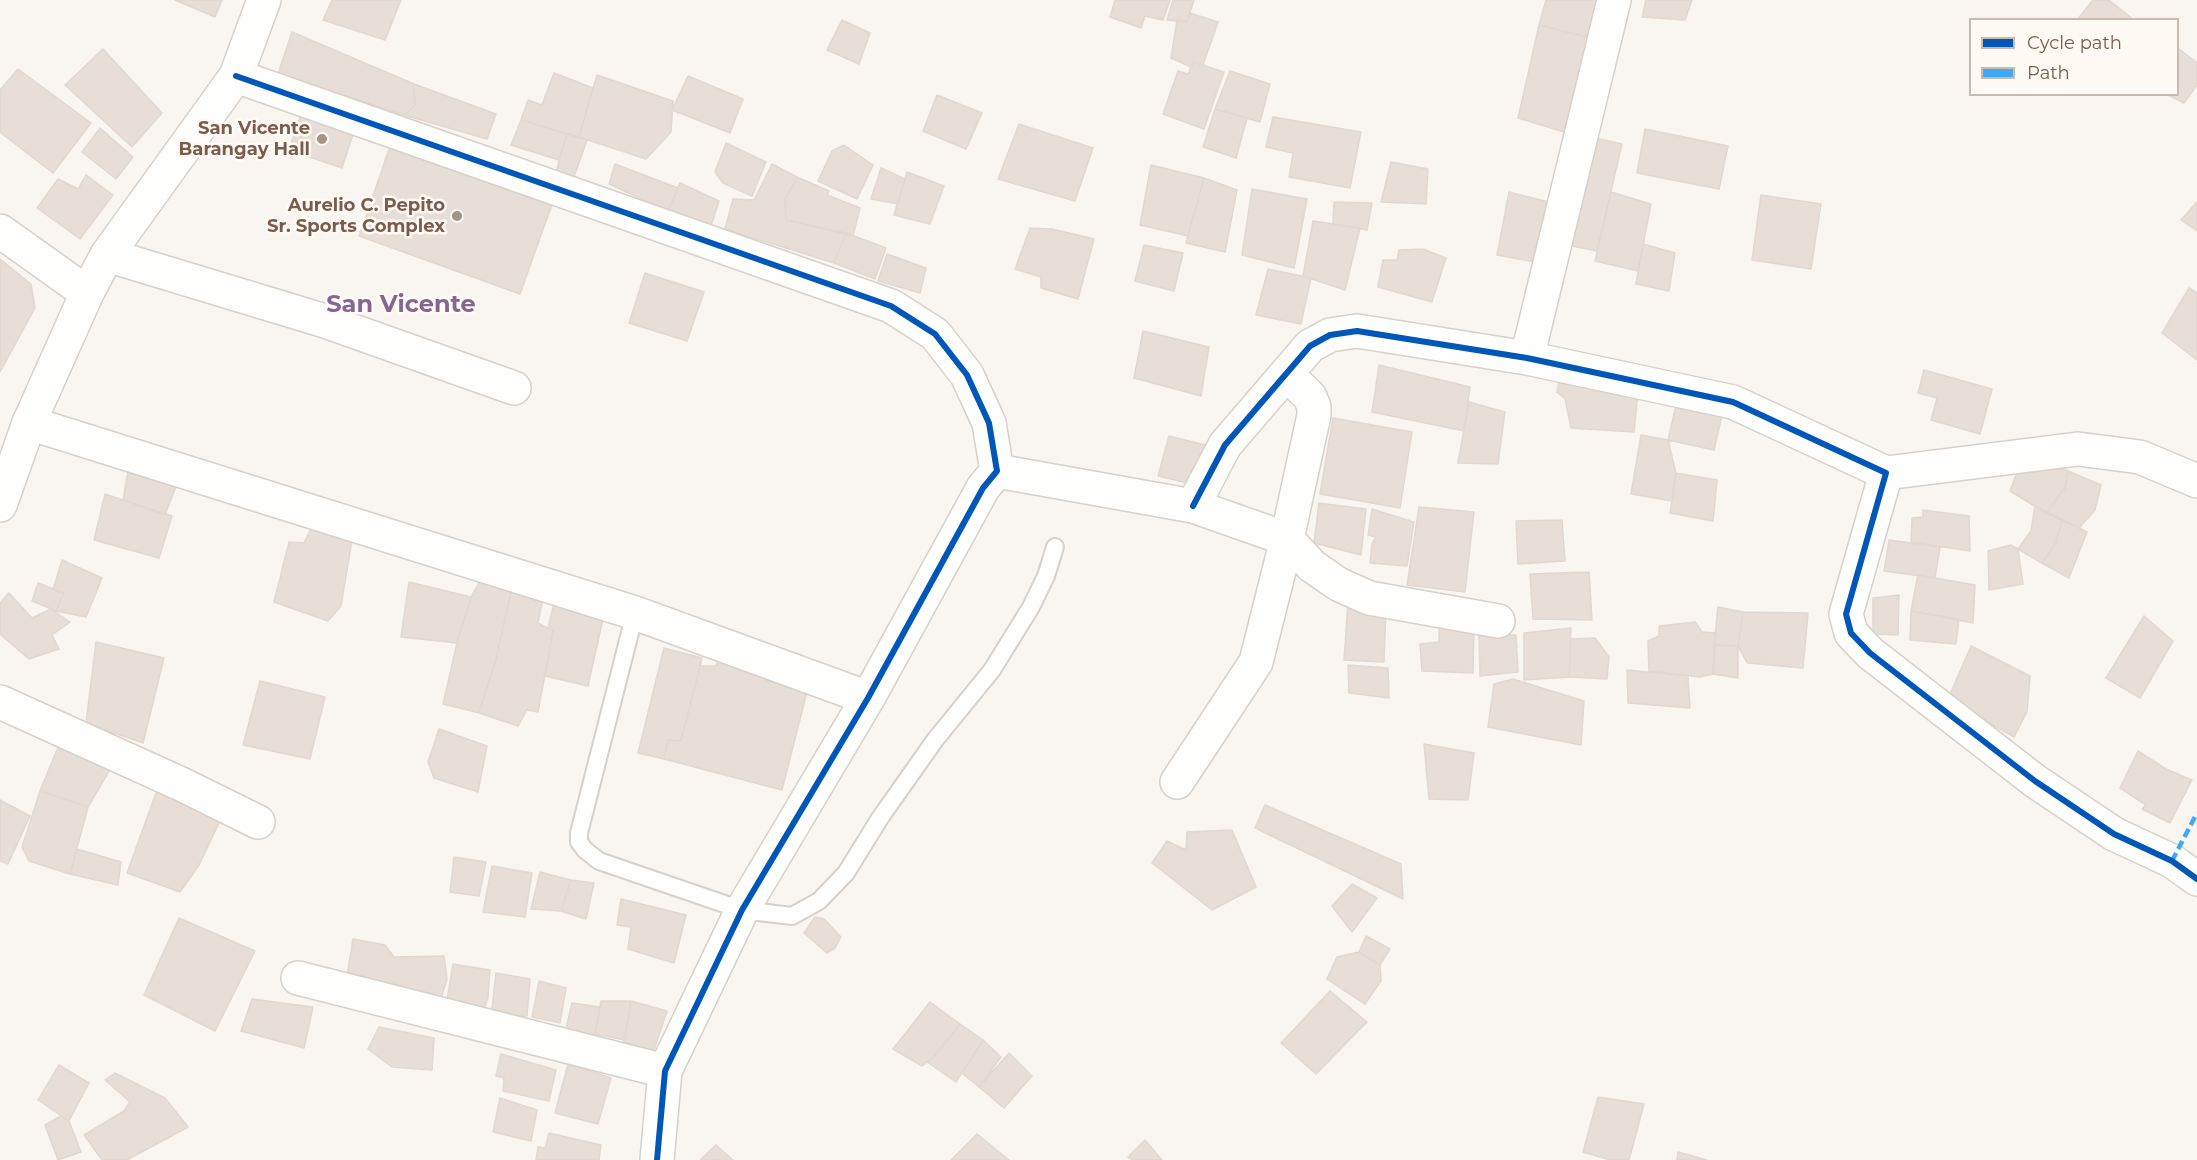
<!DOCTYPE html>
<style>
body{margin:0}
#map{position:relative;width:2197px;height:1160px;overflow:hidden;background:#f9f5f0;font-family:Montserrat,sans-serif}
canvas{display:block}
.legend{position:absolute;left:1969px;top:18px;width:210px;height:78px;box-sizing:border-box;background:#fffaf3;border:2px solid #cabbb1;margin:0;padding:8px 10px;list-style:none;font-size:18px;color:#7a5c4d}
.legend li{display:flex;align-items:center;gap:12px;height:30px}
.legend b{width:30px;border:2px solid #cabbb1}
</style>
<div id="map">
<canvas width="2197" height="1160"></canvas>
<ul class="legend">
<li><b style="height:8px;background:#0057b8"></b>Cycle path</li>
<li><b style="height:8px;background:#3fa9f5"></b>Path</li>
</ul>
</div>
<script>
const g = document.querySelector('canvas').getContext('2d');
g.lineJoin = 'round';
function fillPath(path, color) { g.fillStyle = color; g.fill(path, 'evenodd'); }
const poly = rows => new Path2D(rows.map(r => 'M' + r).join(''));
function strokePath(path, color, width, dash) { g.strokeStyle = color; g.lineWidth = width; g.lineCap = dash ? 'butt' : 'round'; g.setLineDash(dash || []); g.stroke(path); }
function drawText(font, color, halo, rows, align = 'center') {
  g.font = font + ' Montserrat,sans-serif'; g.lineWidth = 5; g.setLineDash([]); g.textBaseline = 'middle'; g.strokeStyle = halo; g.fillStyle = color; for (const [text, x, y, turn = 0] of rows) {
    g.save(); g.translate(x, y); g.rotate((+turn || 0) * Math.PI / 180); g.textAlign = isNaN(turn) ? turn : align; if (halo) g.strokeText(text, 0, 0); g.fillText(text, 0, 0); g.restore();
  }
}
const building = poly([
 [175,0,222,0,215,17,175,0],
 [332,0,401,0,385,40,323,20,332,0],
 [1115,0,1170,0,1163,20,1145,16,1141,28,1110,17,1115,0],
 [1173,0,1194,0,1187,22,1167,20,1173,0],
 [1546,0,1599,0,1590,38,1539,25,1546,0],
 [1646,0,1692,0,1685,20,1642,17,1646,0],
 [2093,0,2109,0,2134,20,2077,20,2093,0],
 [1190,13,1218,22,1203,65,1193,62,1191,67,1171,58,1177,20,1187,22,1190,13],
 [842,20,870,33,859,64,827,50,842,20],
 [1539,25,1590,38,1574,135,1518,118,1539,25],
 [292,32,414,84,415,105,404,115,278,74,292,32],
 [2178,48,2197,63,2197,85,2184,103,2166,94,2178,94,2178,48],
 [103,49,162,113,132,147,65,85,103,49],
 [1193,62,1224,72,1204,129,1163,114,1178,71,1188,74,1193,62],
 [18,69,91,123,53,173,0,132,0,90,18,69],
 [1230,71,1270,84,1260,122,1215,109,1230,71],
 [554,73,593,88,579,137,521,120,528,100,542,105,554,73],
 [597,75,673,101,671,132,646,159,579,137,597,75],
 [688,76,743,99,730,133,672,110,688,76],
 [414,84,496,114,487,139,404,115,415,105,414,84],
 [937,95,982,113,966,149,923,131,937,95],
 [1215,109,1247,118,1236,158,1203,147,1215,109],
 [302,111,355,128,342,168,289,150,302,111],
 [1273,117,1361,132,1350,188,1289,177,1293,153,1266,147,1273,117],
 [521,120,567,134,559,160,511,145,521,120],
 [1019,124,1093,148,1075,201,998,179,1019,124],
 [100,128,133,157,116,179,82,152,100,128],
 [1645,129,1728,146,1719,189,1637,173,1645,129],
 [567,134,587,140,574,177,556,172,567,134],
 [1586,136,1622,144,1597,251,1562,244,1586,136],
 [393,138,555,196,520,294,359,236,393,138],
 [726,143,766,162,752,196,723,183,715,172,726,143],
 [844,145,873,165,857,199,818,181,832,151,844,145],
 [1391,162,1428,169,1426,204,1381,202,1391,162],
 [615,164,678,188,668,211,609,184,615,164],
 [772,164,797,177,785,200,786,220,846,233,834,263,725,229,733,199,754,200,772,164],
 [1151,165,1204,178,1188,236,1140,225,1151,165],
 [881,168,905,179,898,204,871,199,881,168],
 [907,172,944,186,930,224,894,215,907,172],
 [86,175,113,195,80,239,37,208,58,179,78,189,86,175],
 [797,177,829,191,827,195,860,208,853,236,786,220,785,200,797,177],
 [1204,178,1237,190,1225,252,1186,243,1204,178],
 [680,183,719,201,711,226,668,211,680,183],
 [1252,189,1307,199,1294,268,1242,255,1252,189],
 [1509,192,1549,202,1535,262,1497,255,1509,192],
 [1611,192,1651,204,1638,271,1595,261,1611,192],
 [1761,195,1821,204,1811,269,1752,260,1761,195],
 [1334,202,1372,203,1367,230,1333,224,1334,202],
 [2197,202,2197,231,2181,220,2197,202],
 [1313,221,1360,228,1345,290,1303,276,1313,221],
 [1030,228,1052,229,1094,239,1078,299,1041,288,1041,277,1015,269,1030,228],
 [846,233,886,248,875,279,834,263,846,233],
 [1643,244,1675,253,1669,291,1636,284,1643,244],
 [1144,245,1183,253,1174,291,1135,281,1144,245],
 [1423,249,1446,258,1432,302,1378,287,1383,260,1397,260,1399,250,1423,249],
 [887,254,926,268,920,293,878,281,887,254],
 [0,259,31,284,35,308,0,372,0,259],
 [1268,269,1311,278,1301,324,1256,315,1268,269],
 [645,273,704,292,687,341,629,323,645,273],
 [2189,288,2197,293,2197,360,2162,333,2189,288],
 [1143,331,1209,347,1201,396,1134,378,1143,331],
 [1379,365,1470,387,1464,431,1372,412,1379,365],
 [1924,370,1992,389,1980,434,1931,420,1937,398,1918,393,1924,370],
 [1560,377,1638,393,1634,432,1571,428,1565,399,1557,392,1560,377],
 [1677,401,1723,411,1714,450,1668,440,1677,401],
 [1469,402,1505,412,1498,464,1458,463,1469,402],
 [1333,418,1412,432,1400,508,1320,494,1333,418],
 [1641,435,1668,440,1676,473,1672,501,1631,494,1641,435],
 [1169,436,1205,445,1192,484,1158,476,1169,436],
 [2021,462,2046,462,2068,471,2065,488,2046,513,2010,491,2021,462],
 [129,466,177,484,165,515,123,500,129,466],
 [2068,471,2101,485,2095,510,2079,528,2046,513,2065,488,2068,471],
 [1676,473,1717,480,1713,521,1670,513,1676,473],
 [105,494,172,516,159,558,94,540,105,494],
 [1319,503,1366,509,1361,555,1314,543,1319,503],
 [2035,506,2062,519,2056,543,2042,563,2018,549,2031,531,2035,506],
 [1419,507,1474,512,1465,592,1407,585,1419,507],
 [1372,509,1414,522,1407,566,1370,563,1372,544,1376,537,1368,535,1372,509],
 [1923,510,1969,516,1970,551,1911,542,1912,518,1923,517,1923,510],
 [2062,519,2087,532,2069,578,2042,563,2056,543,2062,519],
 [1562,520,1565,561,1518,564,1516,521,1562,520],
 [313,524,353,534,341,606,328,621,274,602,289,542,304,543,313,524],
 [1889,540,1940,547,1935,578,1884,571,1889,540],
 [2011,545,2018,549,2023,584,1989,590,1988,551,2011,545],
 [62,560,102,578,86,617,56,611,64,593,53,590,62,560],
 [1589,572,1592,620,1533,619,1530,574,1589,572],
 [1918,575,1975,585,1973,623,1911,611,1918,575],
 [482,577,512,588,495,663,479,713,443,704,457,643,471,597,482,577],
 [409,582,471,597,457,643,401,637,409,582],
 [38,583,64,593,56,611,32,601,38,583],
 [512,588,544,594,538,623,553,631,538,712,527,710,518,726,479,713,495,663,512,588],
 [9,593,32,618,51,609,70,622,52,635,59,649,29,659,0,634,0,603,9,593],
 [1899,595,1898,635,1873,634,1873,598,1899,595],
 [555,599,604,614,588,686,545,676,553,631,548,628,555,599],
 [1348,602,1386,607,1384,662,1344,660,1348,602],
 [1718,607,1743,612,1738,646,1714,645,1718,607],
 [1911,611,1959,619,1956,644,1910,640,1911,611],
 [1743,612,1808,613,1803,668,1747,663,1738,646,1743,612],
 [1439,615,1474,624,1473,673,1422,671,1420,644,1439,642,1439,615],
 [2144,616,2173,641,2140,698,2106,678,2144,616],
 [1695,622,1702,632,1716,633,1713,674,1700,677,1649,671,1648,641,1659,636,1659,626,1695,622],
 [1571,628,1569,677,1524,680,1524,633,1571,628],
 [1479,634,1516,635,1518,672,1480,676,1479,634],
 [1595,638,1609,657,1607,679,1569,677,1571,639,1595,638],
 [96,642,164,658,143,743,86,723,96,642],
 [1714,645,1738,646,1738,678,1713,674,1714,645],
 [1971,646,2030,676,2027,712,2014,737,1948,699,1971,646],
 [664,648,702,658,681,741,668,740,664,759,638,753,664,648],
 [721,648,769,663,767,681,808,688,782,790,664,759,668,740,681,741,700,666,716,666,721,648],
 [1348,665,1388,668,1389,698,1349,693,1348,665],
 [1627,670,1688,676,1690,708,1628,703,1627,670],
 [1513,679,1584,701,1581,745,1488,727,1494,684,1513,679],
 [260,681,325,697,310,759,243,745,260,681],
 [439,729,487,746,478,792,434,778,428,762,439,729],
 [61,740,115,761,88,807,40,791,61,740],
 [1424,744,1474,753,1468,800,1429,799,1424,744],
 [2138,751,2166,769,2192,780,2170,823,2142,809,2146,805,2120,788,2138,751],
 [40,791,88,807,70,874,29,861,22,847,40,791],
 [156,793,179,793,220,821,199,865,180,892,127,873,156,793],
 [0,800,30,816,8,864,0,861,0,800],
 [1265,805,1401,864,1403,899,1255,828,1265,805],
 [1232,830,1256,887,1212,910,1152,863,1167,841,1186,850,1187,832,1232,830],
 [77,849,121,862,118,885,70,874,77,849],
 [454,857,486,862,479,896,450,892,454,857],
 [492,866,532,873,525,917,483,912,492,866],
 [540,872,571,880,561,911,531,909,540,872],
 [571,880,594,883,586,919,561,911,571,880],
 [1352,884,1377,898,1352,932,1332,906,1352,884],
 [621,899,686,915,674,963,628,949,631,927,617,925,621,899],
 [815,917,824,919,841,937,835,948,827,953,804,933,815,917],
 [179,918,255,951,215,1031,144,995,179,918],
 [1366,936,1390,949,1380,965,1359,952,1366,936],
 [353,939,385,945,394,957,444,956,447,979,440,1002,346,982,353,939],
 [1359,952,1380,965,1381,981,1365,1004,1327,979,1337,957,1359,952],
 [453,964,490,970,488,998,481,1017,445,1012,453,964],
 [496,973,530,979,527,1016,509,1017,492,1008,496,973],
 [539,981,566,988,560,1023,532,1017,539,981],
 [1330,991,1367,1022,1316,1074,1281,1043,1330,991],
 [252,999,313,1007,304,1048,241,1031,252,999],
 [601,1001,631,1001,625,1040,595,1034,601,1001],
 [631,1001,667,1011,653,1053,623,1045,631,1001],
 [930,1002,960,1024,933,1058,922,1066,893,1049,930,1002],
 [572,1003,600,1007,594,1041,564,1037,572,1003],
 [960,1024,983,1040,956,1082,927,1062,933,1058,960,1024],
 [379,1027,434,1038,432,1070,392,1067,368,1049,379,1027],
 [983,1040,1001,1057,979,1087,962,1073,983,1040],
 [1009,1053,1032,1076,1004,1108,979,1087,1009,1053],
 [501,1054,556,1070,549,1101,503,1091,504,1078,496,1076,501,1054],
 [568,1064,611,1078,598,1124,555,1113,568,1064],
 [59,1065,89,1083,69,1121,38,1100,59,1065],
 [115,1073,165,1098,188,1127,127,1160,102,1160,84,1135,124,1111,130,1102,105,1080,115,1073],
 [1598,1097,1644,1104,1629,1160,1610,1160,1583,1152,1598,1097],
 [500,1098,537,1110,531,1141,493,1132,500,1098],
 [61,1116,69,1121,81,1152,58,1160,45,1125,61,1116],
 [549,1133,601,1145,599,1160,536,1160,538,1147,545,1148,549,1133],
 [977,1134,1009,1160,951,1160,977,1134],
 [1145,1140,1162,1160,1133,1160,1128,1157,1145,1140],
 [716,1145,733,1160,700,1160,716,1145],
 [1678,1152,1707,1160,1677,1160,1678,1152]
]);
fillPath(building, '#e6ded7');
strokePath(building, '#e2d8d2', 1.5);
const service = poly([
 [635,613,579,833,579,842,585,850,599,861,742,910,792,916,819,901,846,873,880,818,935,740,992,670,1031,607,1046,576,1055,547]
]);
const minor = poly([
 [236,76,891,306,935,334,967,375,989,423,997,471,983,488,868,698,742,910,665,1071,657,1160],
 [0,231,87,293],
 [107,255,325,321,514,388],
 [1527,358,1614,0],
 [29,423,635,613,868,698],
 [997,471,1193,506,1287,539,1312,566,1338,584,1369,598,1498,621],
 [1886,473,2078,449,2140,457,2197,481],
 [1193,506,1225,445,1310,346,1330,335,1357,331,1527,358,1733,402,1886,473,1846,614,1851,633,1870,653,2035,781,2114,834,2172,861,2197,879],
 [0,702,181,784,258,822],
 [1177,782,1256,662,1287,539,1314,415,1314,407,1310,397,1287,374],
 [298,978,665,1071]
]);
const tertiary = poly([
 [0,505,29,423,87,293,107,255,236,76,264,0]
]);
strokePath(service, '#d7d1cb', 20);
strokePath(minor, '#d7d1cb', 36);
strokePath(tertiary, '#d7d1cb', 36);
strokePath(service, '#fefefd', 16);
strokePath(minor, '#fefefd', 33);
strokePath(tertiary, '#fefefd', 33);
strokePath(poly([
 [2172,861,2197,813]
]), '#3fa9f5', 4.5, [9, 4.5]);
strokePath(poly([
 [236,76,891,306,935,334,967,375,989,423,997,471,983,488,868,698,742,910,665,1071,657,1160],
 [1193,506,1225,445,1310,346,1330,335,1357,331,1527,358,1733,402,1886,473,1846,614,1851,633,1870,653,2035,781,2114,834,2172,861,2197,879]
]), '#0057b8', 6);
for (const [x, y, r, color] of [
 [322,139,6,"#a69286"],
 [457,216,6,"#a69286"]
]) { const dot = new Path2D(); dot.arc(x, y, r, 0, 2 * Math.PI); g.fillStyle = color; g.fill(dot); strokePath(dot, '#fffaf3', 2); }
drawText('bold 18px', '#7a5c4d', '#fffaf3', [
 ["San Vicente",310,129],
 ["Barangay Hall",310,150],
 ["Aurelio C. Pepito",445,206],
 ["Sr. Sports Complex",445,227]
], 'right');
drawText('bold 24px', '#846695', '#fffaf3', [
 ["San Vicente",401,305]
]);
</script>
